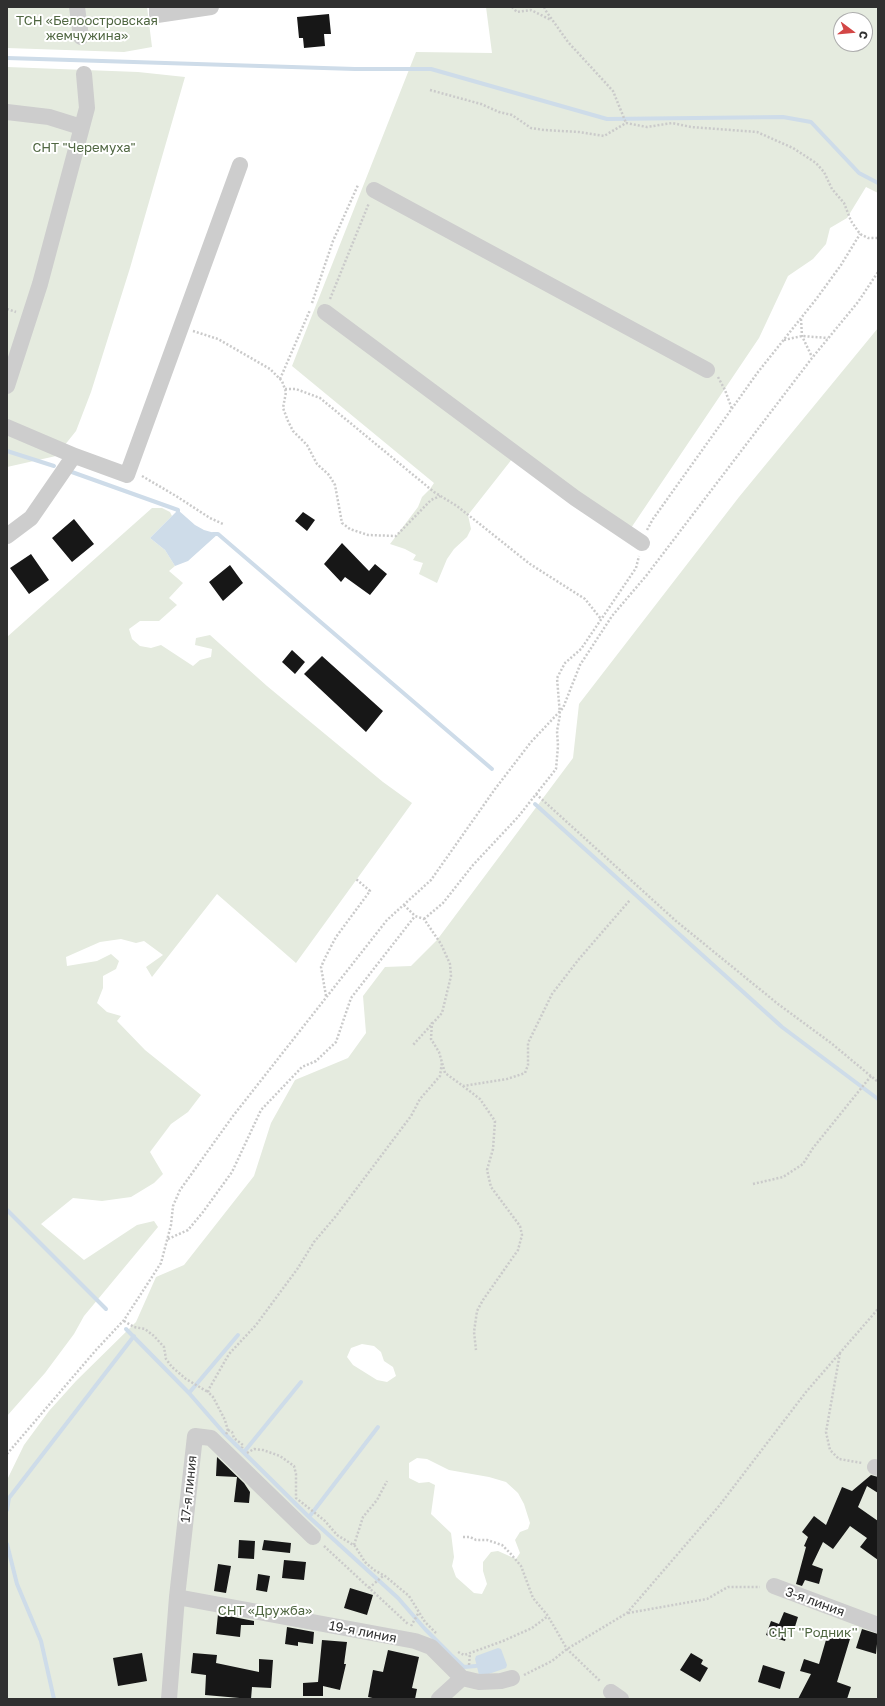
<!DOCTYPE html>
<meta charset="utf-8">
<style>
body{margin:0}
#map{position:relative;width:885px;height:1706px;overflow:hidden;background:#fff;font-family:"Golos Text",sans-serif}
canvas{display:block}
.frame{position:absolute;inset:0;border:8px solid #303030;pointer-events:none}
.north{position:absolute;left:833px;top:12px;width:40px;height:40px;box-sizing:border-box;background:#fff;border:1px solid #acacac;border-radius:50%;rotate:106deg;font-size:11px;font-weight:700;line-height:16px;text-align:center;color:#303030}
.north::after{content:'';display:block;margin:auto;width:14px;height:18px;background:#d34746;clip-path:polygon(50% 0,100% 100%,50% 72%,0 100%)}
</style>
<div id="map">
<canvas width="885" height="1706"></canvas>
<div class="frame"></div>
<div class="north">С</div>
</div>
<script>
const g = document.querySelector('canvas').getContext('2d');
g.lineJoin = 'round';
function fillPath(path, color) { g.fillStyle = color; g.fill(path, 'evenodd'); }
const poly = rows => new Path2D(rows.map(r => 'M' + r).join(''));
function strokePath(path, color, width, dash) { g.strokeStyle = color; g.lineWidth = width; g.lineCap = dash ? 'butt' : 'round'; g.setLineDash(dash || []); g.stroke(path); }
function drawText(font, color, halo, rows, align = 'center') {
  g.font = font + ' "Golos Text",sans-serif'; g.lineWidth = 4; g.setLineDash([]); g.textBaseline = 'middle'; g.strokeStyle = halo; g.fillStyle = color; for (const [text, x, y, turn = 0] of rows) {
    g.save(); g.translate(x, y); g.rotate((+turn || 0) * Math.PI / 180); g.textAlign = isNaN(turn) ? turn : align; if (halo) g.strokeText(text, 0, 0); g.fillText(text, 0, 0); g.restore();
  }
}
fillPath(poly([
 [7,7,147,7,152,47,124,52,7,48],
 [486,7,878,7,878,193,866,187,847,218,830,228,826,244,813,259,788,276,759,338,631,528,516,454,468,515,471,529,467,537,454,549,447,559,437,583,419,574,423,563,413,560,416,555,405,549,390,544,418,507,422,497,430,489,434,483,292,366,416,52,492,53],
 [841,20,865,20,865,44,841,44],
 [7,67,138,72,185,77,130,268,91,392,76,431,56,456,7,467],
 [878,328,878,1699,7,1699,7,1480,24,1445,49,1411,76,1381,136,1322,156,1277,184,1265,254,1176,271,1123,295,1080,348,1058,366,1033,363,996,385,967,411,966,437,940,573,758,579,704,739,497],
 [362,1344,374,1346,381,1352,384,1361,393,1367,396,1376,387,1382,377,1380,353,1365,347,1357,351,1348],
 [417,1458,427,1459,449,1470,489,1477,506,1482,518,1493,524,1504,530,1523,528,1529,520,1532,515,1540,520,1553,516,1559,498,1551,491,1552,483,1562,483,1571,487,1584,482,1594,474,1593,456,1577,452,1566,454,1557,451,1533,431,1514,435,1485,429,1482,419,1483,409,1478,409,1463],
 [152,508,162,508,170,512,172,516,150,538,165,550,175,566,169,571,183,583,169,598,177,605,159,621,140,621,129,629,132,639,140,646,151,648,161,645,193,666,200,660,211,657,212,649,195,645,196,638,210,635,267,686,383,782,412,803,296,963,217,894,152,977,146,967,163,955,144,941,136,943,121,939,100,942,66,957,67,966,97,961,111,954,119,961,116,969,103,976,103,988,97,1003,107,1012,121,1016,117,1021,145,1050,201,1095,188,1112,171,1124,150,1152,163,1174,154,1183,131,1197,102,1201,73,1198,41,1224,84,1260,137,1225,154,1221,158,1227,84,1316,74,1334,45,1373,7,1416,7,637]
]), '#e5ebdf');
fillPath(poly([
 [178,510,195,525,204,530,218,534,188,561,175,566,165,550,150,538],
 [498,1648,501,1649,507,1665,506,1668,483,1676,479,1675,475,1659,476,1656]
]), '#cedce9');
strokePath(poly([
 [7,58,355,69,431,69,607,119,783,117,811,122,859,173,878,183],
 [7,451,54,466],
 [69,471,178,510,178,515],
 [213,534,218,534,492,769],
 [535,804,782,1027,878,1099],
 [7,1210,106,1309],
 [126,1329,189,1393,223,1432,309,1517,398,1598,425,1629,451,1655,464,1667,476,1666],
 [189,1393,238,1335],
 [244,1452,301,1382],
 [7,1510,9,1498,134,1336],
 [309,1517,378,1427],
 [7,1544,17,1584,41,1641,54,1699]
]), '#cedce9', 4);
fillPath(poly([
 [329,14,331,34,324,34,325,46,304,48,303,38,299,38,297,17],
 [303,512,315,520,307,531,295,521],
 [74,519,94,544,72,562,52,538],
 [342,543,369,571,375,564,387,574,370,595,345,577,341,582,324,564],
 [31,554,49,580,29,594,10,568],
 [230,565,243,583,223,601,209,582],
 [292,650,305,662,295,674,282,662],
 [322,656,383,711,366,732,304,674],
 [217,1457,244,1483,250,1492,249,1503,234,1502,237,1477,216,1476],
 [871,1475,878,1477,878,1493,867,1486,858,1507,878,1521,878,1560,860,1547,867,1538,850,1526,833,1549,823,1542,812,1565,823,1569,819,1584,805,1580,802,1586,796,1584,806,1547,804,1546,808,1537,802,1532,814,1516,826,1525,842,1487,852,1491],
 [239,1540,255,1541,254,1559,238,1558],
 [264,1540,291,1543,290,1553,262,1550],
 [284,1560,306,1562,304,1580,282,1578],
 [218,1564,231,1566,226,1593,214,1591],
 [258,1574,270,1576,267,1592,256,1590],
 [350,1588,373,1595,367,1615,344,1608],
 [784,1612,798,1617,793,1633,788,1631,785,1641,766,1635,771,1621,779,1624],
 [218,1614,254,1621,254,1625,241,1625,240,1637,216,1634],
 [287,1627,314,1632,313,1644,298,1642,298,1646,285,1644],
 [862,1629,878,1634,876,1654,856,1648],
 [828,1633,850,1639,837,1682,851,1687,847,1699,798,1699,811,1674,800,1671,804,1659,819,1664],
 [322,1640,347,1642,344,1664,346,1664,340,1690,323,1686,323,1696,303,1696,303,1683,318,1682],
 [388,1650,419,1657,412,1688,417,1689,415,1699,377,1699,368,1697,373,1670,383,1672],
 [142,1653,147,1681,118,1686,113,1658],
 [193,1653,217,1655,216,1663,259,1672,259,1659,273,1660,271,1688,252,1687,251,1699,205,1695,206,1675,191,1673],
 [691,1653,703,1660,701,1664,708,1668,700,1682,680,1670],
 [763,1665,785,1672,780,1689,758,1682]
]), '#171717');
strokePath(poly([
 [512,7,517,12,531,10,551,20],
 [544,7,546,11,568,42,613,91,626,123],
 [430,90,481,104,499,112,512,115,531,128,544,130,579,132,604,136,626,123,647,127,672,123,691,127,757,132,793,148,816,163,824,172,832,189,844,203,851,221,860,234,868,238,878,238],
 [330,299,369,203],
 [312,303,333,241,358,185],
 [7,309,16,312],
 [801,319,802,336,812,357],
 [193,331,218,339,270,369,282,381,286,392,283,408,288,421,293,431,307,445,317,464,329,475,335,485,342,523,350,529,368,535,396,536,431,500,440,496],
 [784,340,802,336,828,338],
 [718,377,725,390,732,409],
 [280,379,310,310],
 [285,389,296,389,320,398,434,492,457,506,530,564,585,599,601,619],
 [142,476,176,496,210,518,223,524],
 [647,530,653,519,758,372,817,298,841,265,860,234],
 [536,794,676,921,778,1004,831,1043,878,1082],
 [404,905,415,916,424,919,441,944,450,964,451,976,442,1013,413,1045],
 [424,919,443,903,473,865,518,817,556,769,558,746,557,731,560,715,557,678,565,663,581,649,636,568,639,556],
 [326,996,321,967,326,956,336,937,370,891,356,879],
 [432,1022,431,1039,439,1052,445,1073,463,1086,507,1079,525,1073,528,1065,528,1043,552,994,579,959,630,900],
 [463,1086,480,1099,495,1121,493,1149,487,1170,491,1187,520,1226,522,1235,518,1250,483,1300,477,1311,474,1332,476,1350],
 [753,1184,783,1177,803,1164,813,1148,871,1076],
 [168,1239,188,1230,203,1212,232,1172,261,1110,302,1067,316,1061,336,1042,351,998,415,916],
 [124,1321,134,1327,145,1329,154,1336,164,1347,166,1359,172,1367,186,1379,208,1392],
 [840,1353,826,1432,830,1450,839,1459,862,1463],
 [228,1430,232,1432,234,1438,243,1445,242,1448],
 [226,1434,228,1431,225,1420,213,1397,208,1392,210,1387,229,1354,256,1325,298,1268,314,1242,336,1216,411,1116,420,1099,440,1076,442,1062],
 [247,1453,254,1449,263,1450,280,1456,294,1466,296,1474,296,1498,325,1521,337,1535,355,1546,365,1562,374,1570,385,1576,409,1596,425,1622,436,1633],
 [7,1454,96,1350,124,1320,161,1263,171,1225,173,1206,180,1190,233,1116,387,920,431,880,495,789,531,742,563,708,580,665,612,616,646,576,812,358,858,302,878,272],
 [463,1537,470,1537,476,1540,487,1540,502,1545,510,1553,521,1566,533,1598,548,1616,567,1649,601,1682],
 [354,1545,363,1517,377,1500,387,1481],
 [324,1546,408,1624],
 [369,1588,383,1576],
 [628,1613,707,1599,728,1587,760,1587],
 [411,1626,419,1612],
 [458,1652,464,1655,470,1653,503,1641,532,1628,548,1616],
 [469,1665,470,1653],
 [524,1675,552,1661,567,1649,627,1613,719,1506,806,1392,878,1309]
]), '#cacaca', 2.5, [2, 2]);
strokePath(poly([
 [77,7,81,37],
 [157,7,157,15,211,7],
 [7,112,49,117,81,127],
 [374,190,707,370],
 [325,312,575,498,642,543],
 [7,386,40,284,87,108,84,74],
 [7,427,75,456,127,475,240,165],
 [7,536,31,518,71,460],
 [875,1467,878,1468],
 [774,1586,878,1625],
 [177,1597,415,1641,431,1647,462,1678,479,1682,501,1681,512,1678],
 [611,1692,621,1699],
 [169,1699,177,1597,195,1436,211,1438,313,1537],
 [439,1699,462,1678]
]), '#cdcdcd', 16);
drawText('13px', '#506742', '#fff', [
 ["ТСН «Белоостровская",87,21],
 ["жемчужина»",87,36],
 ["СНТ \"Черемуха\"",84,148],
 ["СНТ «Дружба»",265,1611],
 ["СНТ ''Родник''",813,1633]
]);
drawText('13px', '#303030', '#fff', [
 ["17-я линия",189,1489,-84],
 ["3-я линия",815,1602,20],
 ["19-я линия",363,1632,11]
]);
</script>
